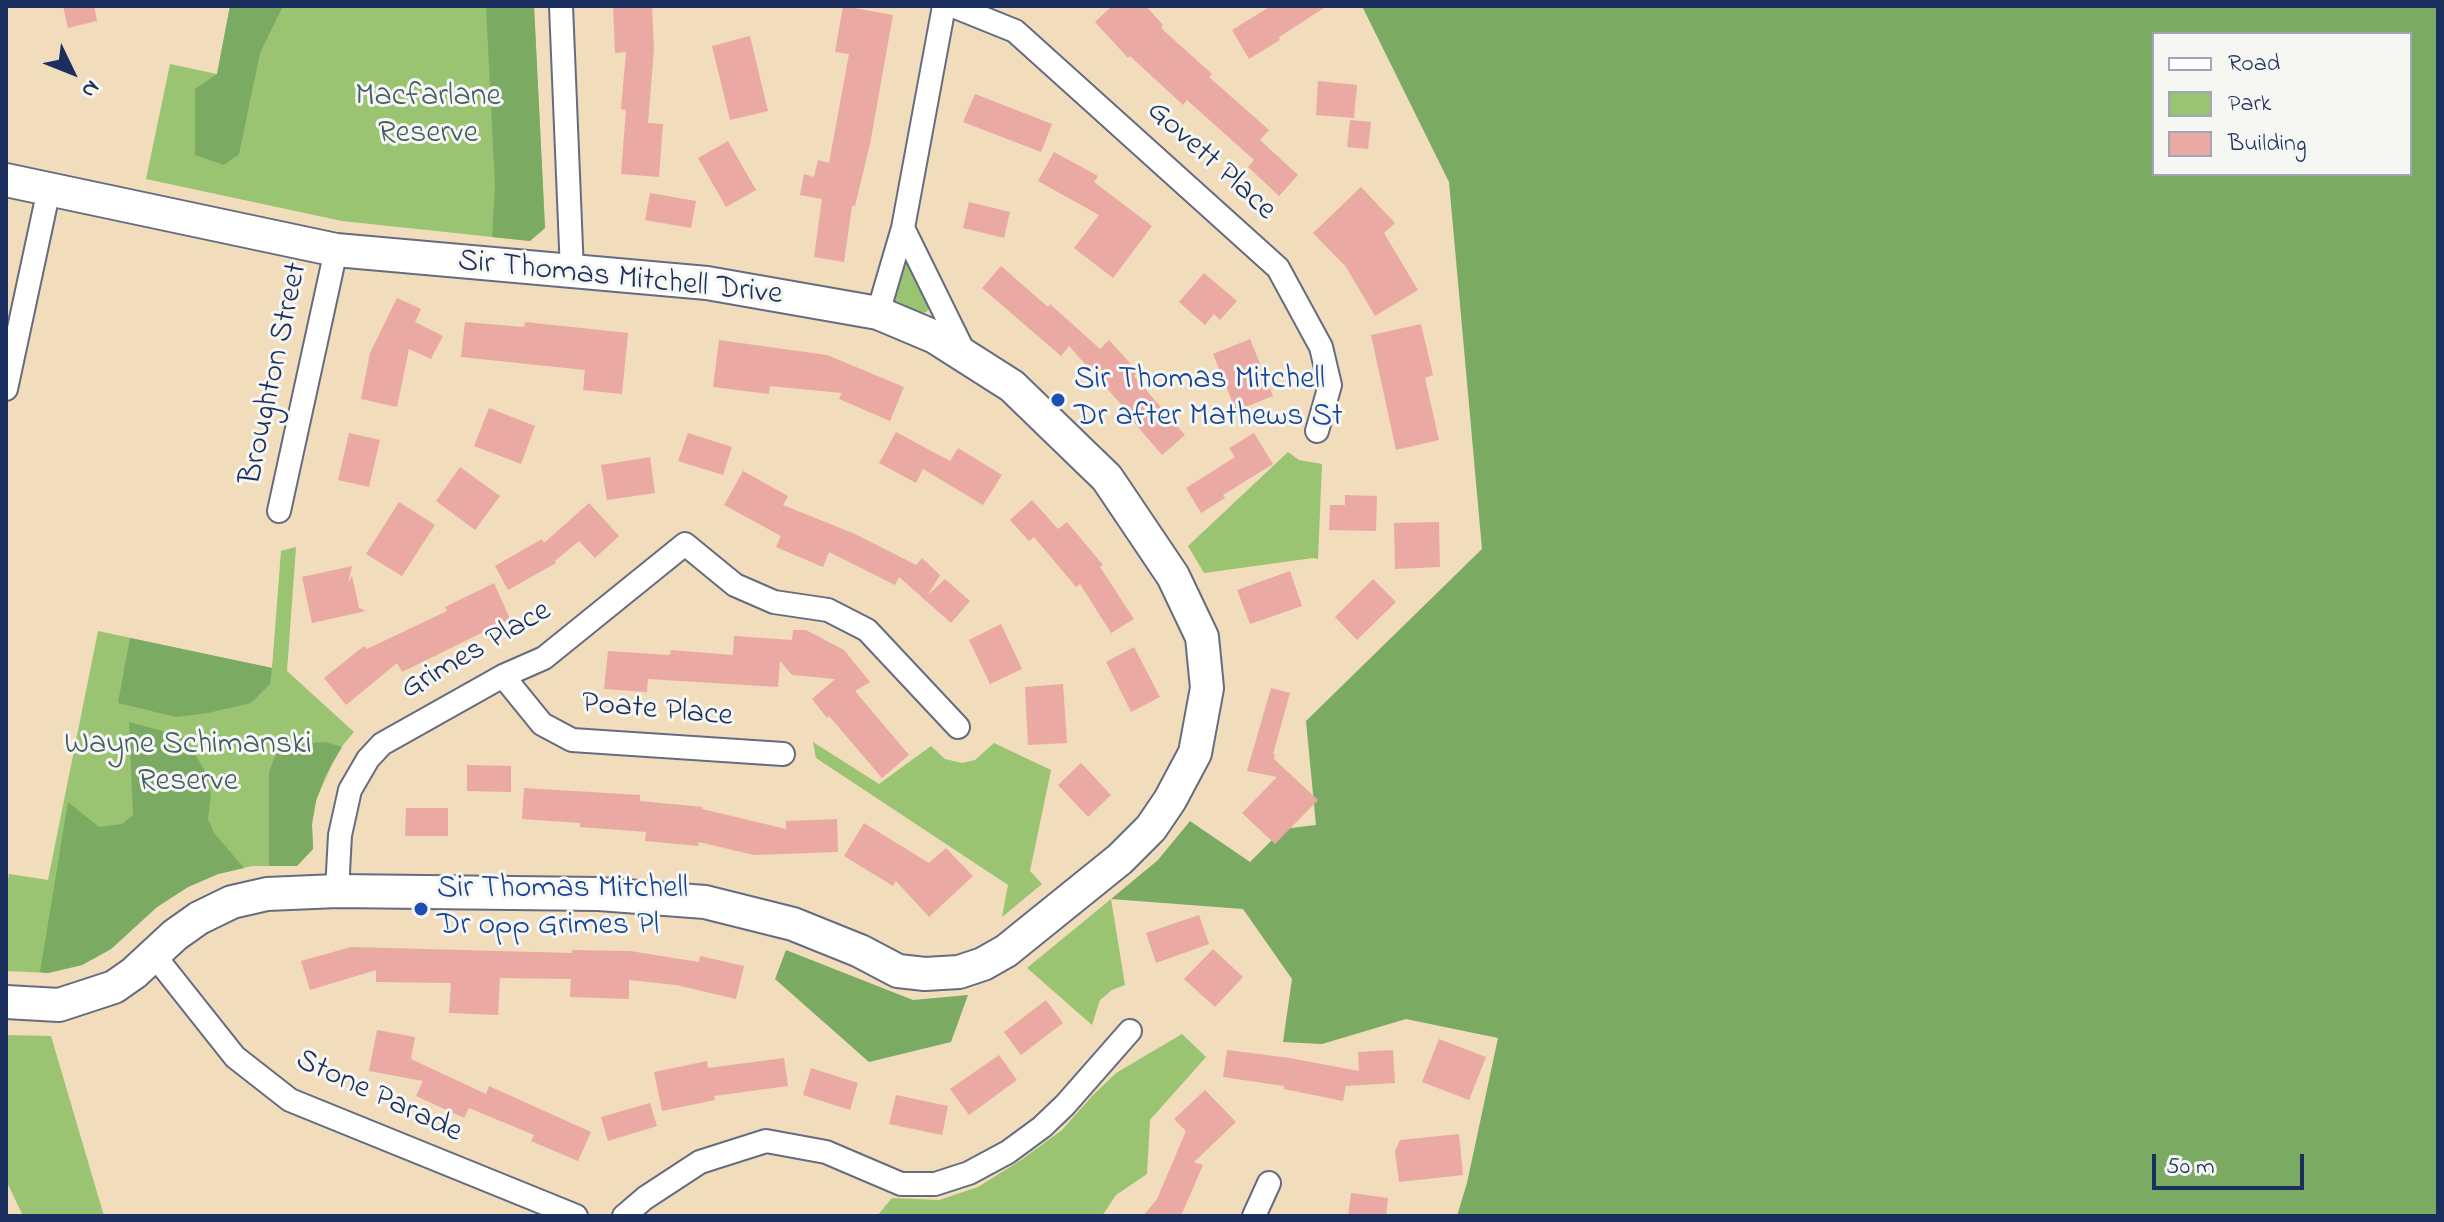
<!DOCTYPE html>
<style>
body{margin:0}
#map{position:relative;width:2444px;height:1222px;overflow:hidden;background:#f1dcbc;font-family:"Indie Flower",sans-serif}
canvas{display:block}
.frame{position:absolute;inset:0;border:8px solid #1b2f5e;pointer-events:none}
.legend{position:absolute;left:2152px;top:32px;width:260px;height:144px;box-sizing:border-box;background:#f6f6f2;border:2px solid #9ea6b7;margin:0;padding:10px 14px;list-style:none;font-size:24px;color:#1b2f5e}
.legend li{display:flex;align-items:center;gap:16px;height:40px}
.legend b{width:40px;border:2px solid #9ea6b7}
.north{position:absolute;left:32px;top:32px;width:80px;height:80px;-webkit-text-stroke:6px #f6f6f2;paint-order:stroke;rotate:133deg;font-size:22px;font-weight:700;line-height:32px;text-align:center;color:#1b2f5e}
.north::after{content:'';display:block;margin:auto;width:28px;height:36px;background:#1b2f5e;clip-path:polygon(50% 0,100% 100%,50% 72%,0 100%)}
.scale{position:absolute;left:2152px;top:1154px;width:152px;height:36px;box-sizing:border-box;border:4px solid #1b2f5e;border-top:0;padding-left:10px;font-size:24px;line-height:28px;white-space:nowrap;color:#1b2f5e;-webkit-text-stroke:6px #f6f6f2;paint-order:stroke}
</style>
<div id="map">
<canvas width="2444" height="1222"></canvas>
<div class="frame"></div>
<ul class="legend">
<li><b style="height:10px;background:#fff"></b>Road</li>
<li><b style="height:22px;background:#9ac471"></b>Park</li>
<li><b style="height:22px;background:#eaa9a3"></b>Building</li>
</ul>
<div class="north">N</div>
<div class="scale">50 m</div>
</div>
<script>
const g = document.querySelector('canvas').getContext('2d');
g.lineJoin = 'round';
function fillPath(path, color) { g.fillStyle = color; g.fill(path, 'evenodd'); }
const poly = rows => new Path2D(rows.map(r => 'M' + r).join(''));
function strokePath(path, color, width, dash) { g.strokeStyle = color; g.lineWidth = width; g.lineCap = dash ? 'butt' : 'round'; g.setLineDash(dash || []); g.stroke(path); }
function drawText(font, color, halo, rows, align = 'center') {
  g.font = font + ' "Indie Flower",sans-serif'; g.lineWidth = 6; g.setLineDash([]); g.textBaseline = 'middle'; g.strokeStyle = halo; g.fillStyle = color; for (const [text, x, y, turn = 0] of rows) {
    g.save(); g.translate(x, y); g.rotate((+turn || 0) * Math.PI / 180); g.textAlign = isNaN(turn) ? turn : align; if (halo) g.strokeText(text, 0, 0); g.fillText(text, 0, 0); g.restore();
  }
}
fillPath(poly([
 [230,6,534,6,545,228,530,241,342,221,146,179,170,64,217,74],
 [905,262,912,266,931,301,930,308,926,312,919,314,894,302,892,297,900,264],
 [1288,452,1299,460,1322,464,1318,559,1313,558,1204,573,1188,546],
 [296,547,287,671,354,732,338,751,316,800,312,824,313,849,297,866,252,866,218,874,188,887,157,907,111,949,82,965,48,973,6,971,6,889,9,874,48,880,98,631,272,668,281,551],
 [813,742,879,784,931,746,945,759,962,763,975,760,994,743,1051,770,1030,871,1042,884,1002,917,1008,885,816,758],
 [1111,899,1125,985,1112,990,1100,1000,1092,1025,1027,968],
 [1182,1034,1206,1057,1150,1120,1147,1174,1116,1195,1102,1216,877,1216,892,1198,939,1200,978,1187,1021,1160,1062,1130,1093,1095,1116,1073],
 [6,1035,51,1036,104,1216,23,1216,6,1180]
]), '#9ac471');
fillPath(poly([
 [230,6,283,6,260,53,239,154,224,165,195,155,195,89,217,74],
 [486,6,534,6,545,228,530,241,492,237,495,186],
 [1362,6,2438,6,2438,1216,1457,1216,1467,1183,1498,1038,1406,1019,1322,1044,1283,1042,1292,979,1243,909,1111,899,1158,860,1190,821,1250,862,1283,829,1316,825,1306,721,1482,549,1449,182],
 [2154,34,2410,34,2410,174,2154,174],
 [130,638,272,668,270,684,251,703,208,713,176,717,118,703],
 [129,722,185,737,205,771,211,794,208,819,214,833,244,868,218,874,188,887,157,907,111,949,82,965,48,973,40,972,68,802,99,827,122,824,133,815],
 [325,742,342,747,325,776,316,801,312,824,313,849,297,866,269,866,269,771,278,750,298,744],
 [786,950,913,1000,968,995,951,1042,869,1062,775,979]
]), '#7baa63');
fillPath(poly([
 [63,6,94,6,97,21,68,28],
 [613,6,652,6,654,49,648,123,663,124,659,177,621,174,626,110,621,109,626,52,615,53],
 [843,6,893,15,870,144,855,206,852,206,844,262,814,257,822,199,800,195,804,174,814,177,818,160,829,163,849,54,835,52],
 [1112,6,1146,6,1163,25,1161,28,1212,74,1209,77,1269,130,1260,140,1298,175,1279,196,1248,167,1254,160,1187,100,1183,105,1130,56,1128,58,1095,22],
 [1271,6,1327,6,1279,37,1280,40,1249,59,1232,30],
 [750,36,768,111,730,120,712,46],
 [1318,81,1357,85,1354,118,1316,115],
 [975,94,1052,124,1041,152,963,122],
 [1350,120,1371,122,1368,149,1347,147],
 [728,141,756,190,726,207,698,158],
 [1054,152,1098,176,1094,182,1152,226,1113,278,1074,248,1099,215,1038,181],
 [1361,187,1395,223,1384,233,1418,290,1375,316,1346,267,1313,233],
 [650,193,696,201,691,228,645,220],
 [969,202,1010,212,1004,238,963,228],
 [1001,266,1048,307,1050,304,1100,349,1109,340,1138,372,1134,376,1185,435,1162,455,1125,412,1127,411,1069,346,1061,356,982,288],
 [1204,273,1237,301,1220,320,1214,314,1205,325,1179,302],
 [397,298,421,309,415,322,443,336,431,359,409,349,397,407,361,399,370,353],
 [465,322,524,327,525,322,628,333,622,394,583,390,585,370,461,357],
 [1421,324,1433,375,1425,378,1439,440,1396,450,1371,335],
 [1250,339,1273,396,1236,411,1213,354],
 [719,340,827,355,904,387,890,421,839,399,842,393,770,386,769,394,713,387],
 [489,408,535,426,521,464,474,446],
 [896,432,950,461,958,448,1002,475,983,505,923,469,916,483,879,463],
 [349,433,380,440,369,487,338,480],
 [688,433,732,447,723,475,678,461],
 [1254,433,1273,464,1223,495,1225,498,1201,513,1186,488,1235,457,1229,448],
 [650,457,655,493,607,500,601,465],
 [460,467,500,496,475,530,436,501],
 [743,471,788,496,783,505,855,534,916,565,922,558,940,575,928,595,945,579,970,601,951,623,899,577,895,585,829,552,823,567,776,547,781,536,724,505],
 [1345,495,1377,496,1376,531,1329,530,1330,505,1345,505],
 [1032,500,1058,529,1067,522,1103,565,1100,567,1134,619,1111,633,1080,584,1076,587,1034,537,1029,541,1010,520],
 [399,502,435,525,402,576,366,554],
 [589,503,619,536,595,558,579,541,555,561,556,563,508,590,495,566,542,539,544,543],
 [1439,522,1440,567,1395,569,1394,523],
 [352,566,348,583,352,576,359,608,366,611,312,623,302,577],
 [1290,571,1302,606,1250,624,1237,590],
 [1373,579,1396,602,1357,640,1335,617],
 [494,583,510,619,402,672,397,663,346,705,324,678,364,646,367,649,447,611,445,607],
 [1001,624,1022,669,990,684,969,640],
 [793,630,806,630,844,650,870,682,855,691,909,755,882,778,829,716,827,718,812,699,835,679,792,675,780,661,778,687,648,679,647,692,604,689,608,651,670,655,671,650,733,655,734,636,792,640],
 [1134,647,1160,697,1131,712,1106,662],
 [1063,684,1067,743,1028,745,1025,687],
 [1271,688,1290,693,1273,754,1275,754,1274,759,1318,800,1275,844,1242,813,1277,777,1247,771],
 [1081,763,1111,795,1088,817,1058,785],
 [467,765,511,766,511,792,467,791],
 [524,788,640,795,640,801,703,807,702,809,786,829,786,821,837,819,838,852,754,855,699,842,698,846,645,841,646,832,580,827,580,823,522,819],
 [406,808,448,808,448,836,405,836],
 [864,823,929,863,946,848,973,876,929,917,896,881,893,886,844,856],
 [1199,915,1209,944,1156,963,1146,933],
 [351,947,572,953,572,950,630,951,699,962,700,956,744,966,736,999,676,985,629,980,629,999,570,997,571,979,500,978,498,1015,449,1013,451,983,376,982,376,970,310,990,301,961],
 [1213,949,1243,977,1215,1007,1184,979],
 [1046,1000,1063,1023,1021,1055,1004,1032],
 [377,1030,415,1037,411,1059,486,1094,489,1086,591,1132,578,1161,531,1141,534,1135,469,1108,464,1118,416,1096,423,1081,369,1071],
 [1439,1039,1486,1057,1469,1100,1422,1082],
 [1227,1050,1290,1058,1359,1071,1358,1052,1393,1050,1395,1083,1346,1086,1343,1101,1284,1089,1284,1086,1223,1077],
 [999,1055,1017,1080,969,1115,950,1089],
 [784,1058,788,1086,714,1096,715,1100,662,1111,654,1072,707,1061,708,1068],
 [811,1068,858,1083,850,1110,803,1095],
 [1205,1090,1236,1122,1194,1162,1203,1165,1181,1216,1143,1216,1157,1199,1186,1131,1174,1119],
 [896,1095,948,1106,942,1135,889,1124],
 [650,1103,657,1126,608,1141,601,1117],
 [1459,1134,1463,1175,1399,1182,1395,1151,1400,1140],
 [1351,1193,1388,1198,1386,1216,1348,1216]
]), '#eaa9a3');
const street = poly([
 [561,6,572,272],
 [953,6,1015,31,1278,268,1321,347,1330,385,1317,431],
 [903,228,966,356],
 [878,313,903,228,944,6],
 [6,389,49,189],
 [279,511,336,250],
 [503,676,542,724,572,740,783,754],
 [337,891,340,835,350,790,368,759,382,744,503,676,544,658,685,544,735,585,774,602,828,610,867,630,958,727],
 [154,955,235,1057,290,1100,576,1216],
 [624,1216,645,1198,700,1162,766,1141,826,1152,901,1184,935,1184,969,1173,1008,1152,1042,1127,1065,1105,1130,1031],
 [1254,1216,1269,1183]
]);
const secondary = poly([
 [6,180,336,250,707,283,878,313,935,337,1012,386,1107,478,1173,576,1202,637,1207,688,1195,753,1170,800,1151,828,1120,859,1006,951,983,964,959,972,925,974,898,971,860,951,793,924,705,902,599,894,337,891,267,894,232,902,199,918,175,935,134,973,114,987,59,1005,6,1002]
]);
strokePath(street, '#666c7f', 26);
strokePath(secondary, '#666c7f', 36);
strokePath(street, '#fff', 22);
strokePath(secondary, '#fff', 32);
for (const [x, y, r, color] of [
 [1058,400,8,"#1a4fb4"],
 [421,909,8,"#1a4fb4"]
]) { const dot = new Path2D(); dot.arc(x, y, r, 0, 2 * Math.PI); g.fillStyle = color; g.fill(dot); strokePath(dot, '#f6f6f2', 3); }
drawText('32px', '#415c64', '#f6f6f2', [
 ["Macfarlane",428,99],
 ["Reserve",428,136],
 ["Wayne Schimanski",188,747],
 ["Reserve",188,784]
]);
drawText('32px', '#1b2f5e', '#f6f6f2', [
 ["Govett Place",1210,162,42],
 ["Sir Thomas Mitchell Drive",620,280,6],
 ["Broughton Street",276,374,-78],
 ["Grimes Place",477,652,-30],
 ["Poate Place",657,712,5],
 ["Stone Parade",378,1098,25]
]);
drawText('32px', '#164399', '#f6f6f2', [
 ["Sir Thomas Mitchell",1074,382],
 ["Dr after Mathews St",1074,419],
 ["Sir Thomas Mitchell",437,891],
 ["Dr opp Grimes Pl",437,928]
], 'left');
</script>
